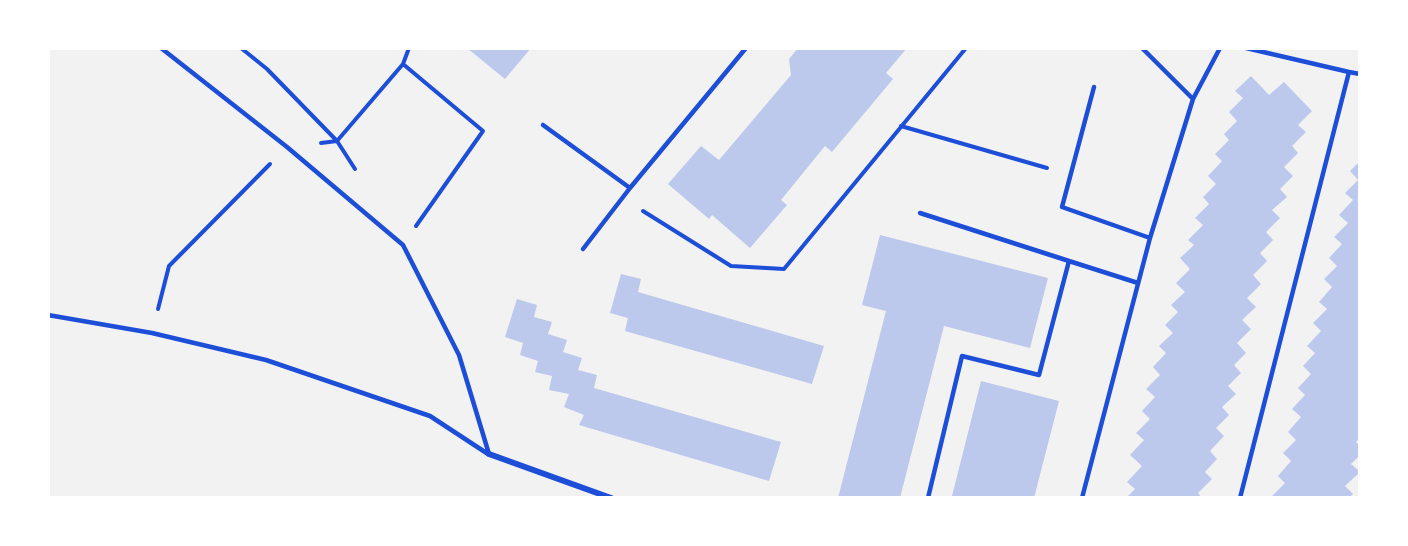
<!DOCTYPE html>
<style>
body{margin:0}
#map{position:relative;width:1408px;height:546px;overflow:hidden;background:#f2f2f2;font-family:"Varela Round",sans-serif}
canvas{display:block}
.frame{position:absolute;inset:0;border:50px solid #fff;pointer-events:none}
</style>
<div id="map">
<canvas width="1408" height="546"></canvas>
<div class="frame"></div>
</div>
<script>
const g = document.querySelector('canvas').getContext('2d');
g.lineJoin = 'round';
function fillPath(path, color) { g.fillStyle = color; g.fill(path, 'evenodd'); }
const poly = rows => new Path2D(rows.map(r => 'M' + r).join(''));
function strokePath(path, color, width, dash) { g.strokeStyle = color; g.lineWidth = width; g.lineCap = dash ? 'butt' : 'round'; g.setLineDash(dash || []); g.stroke(path); }
fillPath(poly([
 [467,48,531,48,505,79],
 [798,48,907,48,886,73,893,79,832,152,825,146,781,200,787,205,750,248,712,215,709,219,668,184,701,146,719,160,791,75,789,59],
 [1251,76,1269,95,1284,82,1312,111,1298,125,1306,132,1292,146,1298,153,1284,167,1293,176,1280,189,1287,197,1272,210,1280,218,1266,232,1273,240,1260,253,1267,261,1253,275,1261,284,1247,298,1256,307,1242,320,1251,329,1237,343,1246,353,1234,365,1241,373,1228,386,1236,394,1222,407,1229,415,1216,428,1224,436,1210,451,1217,459,1205,472,1212,479,1198,493,1202,498,1126,498,1135,489,1127,482,1142,466,1130,455,1144,440,1136,433,1150,419,1142,411,1155,397,1146,389,1160,375,1153,367,1166,353,1159,346,1173,333,1165,325,1178,312,1171,305,1185,292,1176,283,1190,269,1180,258,1194,245,1188,240,1203,225,1195,218,1209,204,1203,197,1216,184,1208,176,1222,161,1215,154,1229,140,1224,134,1237,121,1229,112,1243,98,1235,91],
 [1360,161,1360,438,1356,442,1360,446,1360,455,1351,464,1360,472,1345,486,1353,494,1349,498,1273,498,1271,497,1285,483,1278,476,1291,461,1283,453,1296,440,1288,432,1301,417,1292,409,1305,395,1298,388,1311,374,1303,366,1315,353,1307,346,1321,331,1313,323,1327,309,1319,302,1332,287,1324,279,1337,266,1329,258,1342,244,1334,237,1348,223,1339,215,1353,200,1345,193,1358,180,1350,171],
 [880,235,1048,278,1030,348,944,326,900,498,838,498,886,311,862,305],
 [621,274,641,279,638,292,824,346,812,384,625,331,628,318,610,313],
 [517,299,537,305,534,317,552,322,548,334,567,340,563,352,582,358,578,370,597,375,594,388,781,442,769,481,579,425,584,415,564,407,569,394,549,390,552,376,535,372,538,361,520,355,523,343,505,337],
 [981,381,1059,401,1034,498,961,498,952,496]
]), '#bdc9ec');
strokePath(poly([
 [241,48,267,69,337,141,403,64,409,48],
 [403,64,483,131,416,226],
 [901,126,1047,168],
 [321,143,337,141,355,169],
 [643,211,731,266,784,269,966,48],
 [158,309,169,266,270,164]
]), '#1d4ed8', 4);
strokePath(poly([
 [161,48,287,147,403,245,459,355,489,454],
 [1349,72,1360,74],
 [1094,87,1062,207,1150,238,1193,99,1142,48],
 [1193,99,1220,48],
 [543,125,630,188,746,48],
 [920,213,1069,261,1039,375,962,356,928,498],
 [583,249,630,188],
 [1069,261,1138,283],
 [48,315,152,333,266,360,430,416,488,454],
 [1082,498,1150,238],
 [1240,498,1349,72,1246,48]
]), '#1d4ed8', 4.5);
strokePath(poly([
 [489,454,611,498]
]), '#1d4ed8', 6);
</script>
